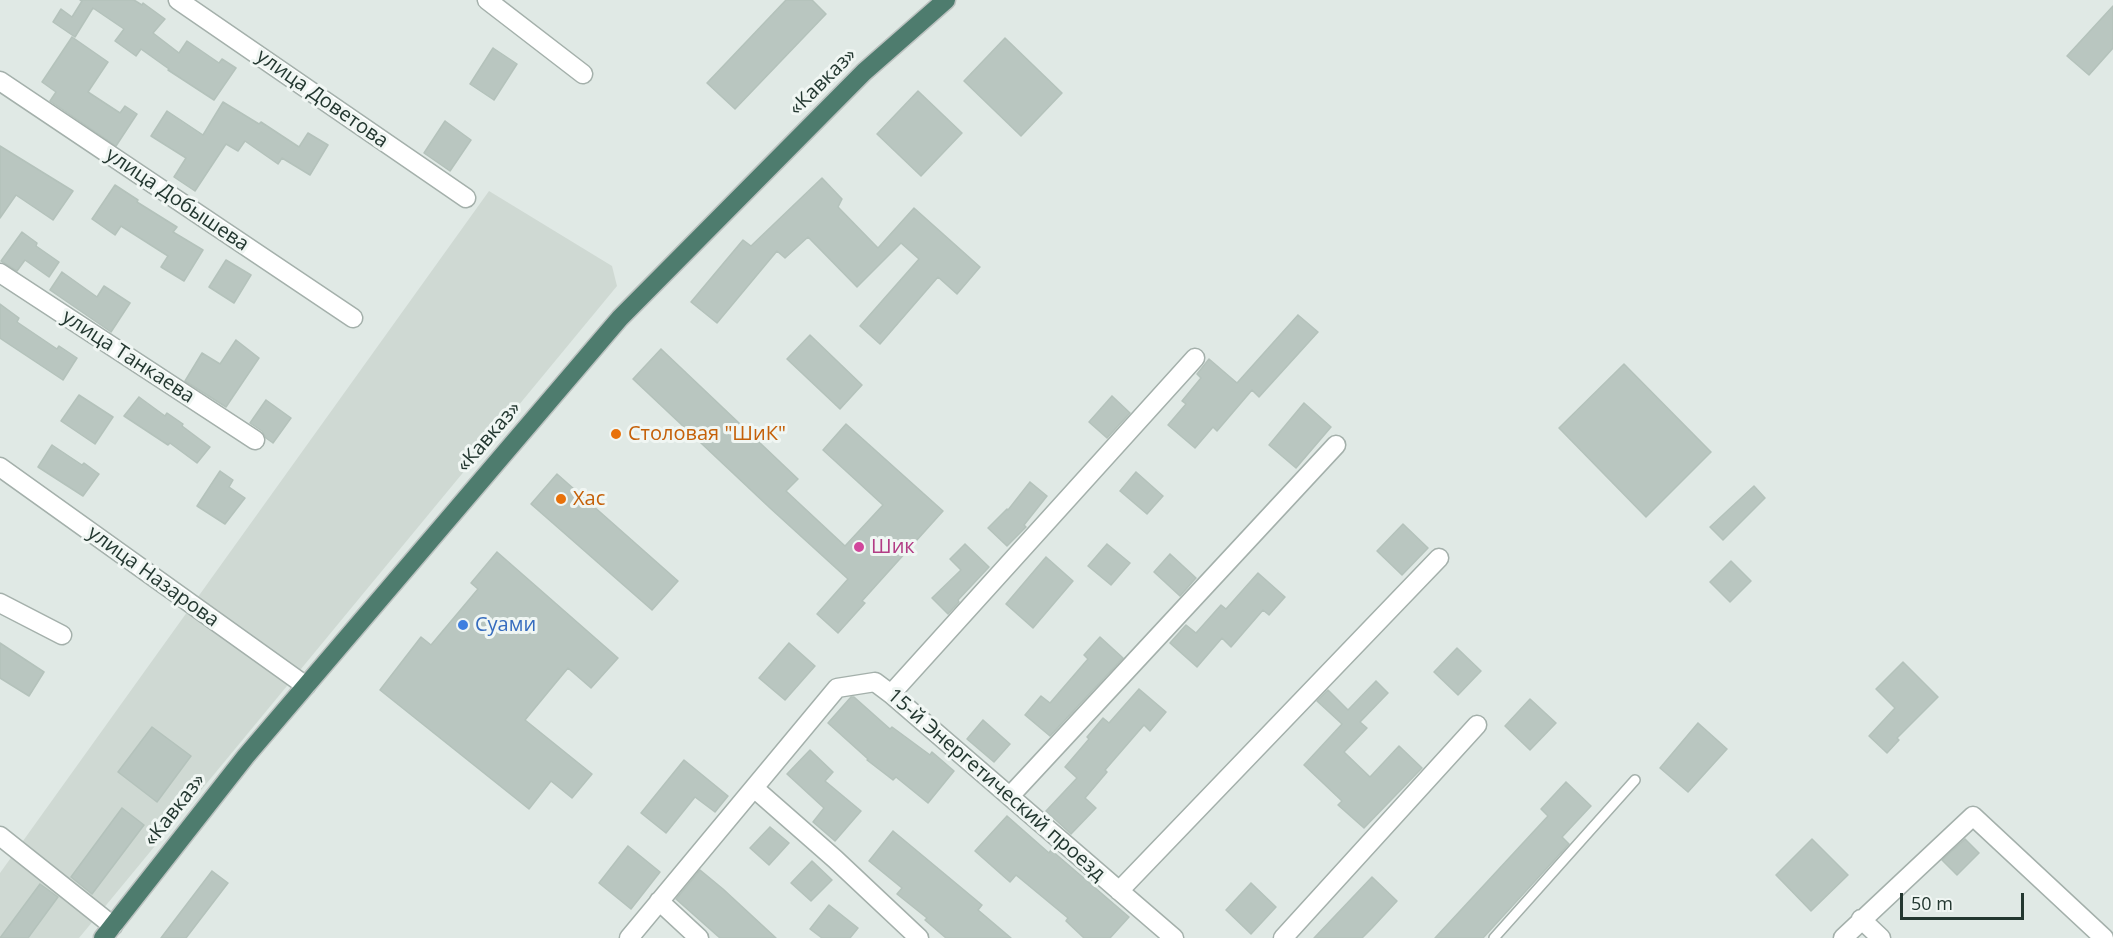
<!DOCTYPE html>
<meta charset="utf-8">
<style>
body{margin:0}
#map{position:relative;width:2113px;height:938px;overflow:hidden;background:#e0e9e5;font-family:"Open Sans",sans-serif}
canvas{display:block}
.scale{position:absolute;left:1900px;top:893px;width:124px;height:27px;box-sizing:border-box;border:3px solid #233730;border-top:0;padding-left:8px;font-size:18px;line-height:21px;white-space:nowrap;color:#233730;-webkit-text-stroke:4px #f0f6f3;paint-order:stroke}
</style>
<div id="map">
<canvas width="2113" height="938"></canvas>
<div class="scale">50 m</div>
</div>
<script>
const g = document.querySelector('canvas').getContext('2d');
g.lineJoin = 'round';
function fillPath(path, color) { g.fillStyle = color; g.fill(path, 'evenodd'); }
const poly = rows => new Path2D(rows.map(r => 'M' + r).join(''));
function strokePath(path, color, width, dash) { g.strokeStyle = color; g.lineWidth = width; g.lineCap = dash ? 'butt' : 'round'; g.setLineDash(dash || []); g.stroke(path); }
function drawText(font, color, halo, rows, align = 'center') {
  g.font = font + ' "Open Sans",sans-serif'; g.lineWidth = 6; g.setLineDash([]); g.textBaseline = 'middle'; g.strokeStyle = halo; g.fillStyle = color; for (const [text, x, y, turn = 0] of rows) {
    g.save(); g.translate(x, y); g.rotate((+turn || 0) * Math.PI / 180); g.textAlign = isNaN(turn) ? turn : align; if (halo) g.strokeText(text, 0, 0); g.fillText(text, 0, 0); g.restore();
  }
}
fillPath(poly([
 [489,191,612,266,617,286,79,938,0,938,0,873]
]), '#cfd9d3');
const building = poly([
 [80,0,134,0,142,5,143,3,165,19,153,33,179,53,187,41,219,63,222,59,236,68,214,100,168,70,169,69,141,49,136,56,115,41,124,29,93,8,75,37,53,22,61,9,72,17,82,1,80,0],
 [786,0,812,0,826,14,735,109,707,83,786,0],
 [2113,6,2113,48,2089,75,2067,56,2113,6],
 [72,37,108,62,88,92,120,113,125,106,137,114,116,146,50,101,56,92,42,82,72,37],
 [1005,38,1062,93,1021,136,964,81,1005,38],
 [493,48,517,64,494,100,470,84,493,48],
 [918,91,962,133,921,176,877,134,918,91],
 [223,102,259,124,261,122,299,147,308,133,328,145,310,175,282,158,278,164,245,141,238,151,226,144,195,191,174,177,186,158,151,136,167,111,203,135,223,102],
 [445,121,471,140,450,171,424,153,445,121],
 [0,146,73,191,53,220,16,195,0,218,0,146],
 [822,178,842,199,838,207,878,248,914,208,980,267,957,294,938,277,880,344,860,326,919,259,901,243,857,287,808,237,785,258,777,251,717,323,691,302,743,240,751,246,822,178],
 [115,185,138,200,137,202,177,227,173,232,203,250,184,281,161,267,168,256,121,226,115,235,92,219,115,185],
 [22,232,37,243,36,246,59,262,49,277,25,260,17,271,1,261,22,232],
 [226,260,251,275,234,303,209,287,226,260],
 [62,272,97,297,104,286,130,303,111,332,50,290,62,272],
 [0,304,19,318,17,322,57,349,59,346,77,358,63,380,0,338,0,304],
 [1298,315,1318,332,1259,397,1252,390,1217,431,1213,427,1195,448,1168,425,1186,404,1182,401,1201,378,1197,374,1209,359,1237,383,1298,315],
 [810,335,862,385,840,409,787,359,810,335],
 [236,340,259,358,226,407,185,381,202,353,220,364,236,340],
 [661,349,798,479,786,491,845,546,883,505,823,450,846,424,943,511,862,601,865,603,838,633,817,614,848,579,770,508,633,379,661,349],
 [1624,364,1711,452,1646,517,1559,428,1624,364],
 [79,395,113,417,95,444,61,421,79,395],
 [1112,396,1130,413,1107,438,1089,422,1112,396],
 [139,397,165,416,167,413,183,424,182,426,210,447,197,463,170,443,168,445,124,416,139,397],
 [266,400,291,418,273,443,266,438,262,431,250,423,266,400],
 [1304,403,1331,427,1296,468,1269,445,1304,403],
 [52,445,82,465,84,463,99,474,83,496,38,467,52,445],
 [220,471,233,480,229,487,245,498,225,524,197,506,220,471],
 [1136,472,1163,496,1147,514,1120,491,1136,472],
 [557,474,678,581,652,610,531,504,557,474],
 [1030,482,1047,496,1024,525,1026,527,1007,546,988,528,1007,509,1008,510,1030,482],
 [1754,486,1765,498,1723,540,1710,527,1754,486],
 [1403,524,1428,548,1402,575,1377,551,1403,524],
 [965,544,989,567,958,600,959,602,948,614,932,598,961,570,950,559,965,544],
 [1107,544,1130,563,1111,585,1088,566,1107,544],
 [497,552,618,658,591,688,568,668,525,720,592,774,572,798,551,781,529,809,380,690,421,637,431,645,478,589,471,583,497,552],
 [1170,554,1196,578,1180,596,1154,572,1170,554],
 [1046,557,1073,581,1033,628,1006,604,1046,557],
 [1731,561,1751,581,1730,602,1710,582,1731,561],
 [1258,573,1285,597,1269,615,1263,610,1231,647,1222,638,1197,667,1170,643,1186,625,1196,633,1221,605,1226,609,1258,573],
 [1100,637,1123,658,1050,736,1025,715,1041,696,1050,703,1088,659,1084,655,1100,637],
 [0,643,44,672,29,696,0,678,0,643],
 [789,643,815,666,785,700,759,678,789,643],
 [1457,648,1481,671,1458,695,1434,672,1457,648],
 [1903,662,1938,697,1897,738,1899,740,1887,753,1869,736,1895,708,1876,689,1903,662],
 [1376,681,1388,693,1360,722,1367,728,1344,752,1370,777,1399,746,1422,768,1364,828,1338,805,1342,801,1304,765,1342,724,1317,701,1328,690,1348,710,1376,681],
 [1139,689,1166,712,1150,731,1144,725,1105,770,1107,772,1085,798,1096,808,1071,834,1046,811,1077,778,1065,767,1089,739,1087,737,1103,718,1109,723,1139,689],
 [851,697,854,697,890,729,892,727,930,755,932,752,954,771,928,803,896,777,893,780,867,760,868,759,828,723,851,697],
 [1530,699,1556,723,1530,750,1505,726,1530,699],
 [983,720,1010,744,994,762,967,739,983,720],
 [1698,723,1727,749,1688,792,1660,768,1698,723],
 [152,727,191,756,157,802,118,772,152,727],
 [810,750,833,772,825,781,861,811,835,841,813,822,824,808,787,774,810,750],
 [684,760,728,796,715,812,695,797,666,833,641,813,684,760],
 [1566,782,1591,806,1562,837,1569,844,1483,938,1435,938,1548,816,1541,809,1566,782],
 [122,808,144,825,92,894,71,877,122,808],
 [1007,816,1049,853,1051,850,1129,917,1110,938,1084,938,1066,921,1068,918,1016,875,1010,882,975,851,1007,816],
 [770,827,789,843,769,865,750,848,770,827],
 [893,831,982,905,978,910,1011,938,946,938,925,920,927,918,897,894,902,888,869,861,893,831],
 [1812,839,1848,875,1811,911,1776,875,1812,839],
 [1965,839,1979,853,1957,875,1942,860,1965,839],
 [628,846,660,872,631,909,599,883,628,846],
 [812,861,832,880,811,901,791,883,812,861],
 [700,870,723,889,776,938,720,938,676,899,700,870],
 [212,871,228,883,186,938,161,938,212,871],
 [1372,877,1397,901,1372,928,1362,938,1314,938,1372,877],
 [1251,883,1276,907,1251,934,1226,910,1251,883],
 [40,884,58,897,28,938,0,938,40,884],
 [829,905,858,928,850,938,822,938,810,929,829,905]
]);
fillPath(building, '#b9c6c0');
strokePath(building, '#b4c2bb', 1.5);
const service = poly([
 [1494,938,1635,780]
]);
const minor = poly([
 [178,0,466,198],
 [487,0,583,74],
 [0,81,353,318],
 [0,273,255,440],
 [0,467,306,686],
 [0,603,62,635],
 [891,694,1195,358],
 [754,788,835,859,919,938],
 [1010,796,1336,445],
 [0,836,113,926],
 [1119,891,1439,558],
 [659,901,699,938],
 [1861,919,1881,938],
 [629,938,837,688,875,682,891,694,1174,938],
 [1283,938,1477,725],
 [1843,938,1973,816,2104,938]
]);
const trunk = poly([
 [103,938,246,756,620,318,864,72,946,0]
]);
strokePath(service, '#a4b0ab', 12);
strokePath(minor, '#a4b0ab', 21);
strokePath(trunk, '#bdc3c1', 21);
strokePath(service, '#fff', 9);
strokePath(minor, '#fff', 18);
strokePath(trunk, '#4e7c6e', 18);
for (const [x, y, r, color] of [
 [616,434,6,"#e8710a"],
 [561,499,6,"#e8710a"],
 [859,547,6,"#d1479c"],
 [463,625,6,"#3f7fe0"]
]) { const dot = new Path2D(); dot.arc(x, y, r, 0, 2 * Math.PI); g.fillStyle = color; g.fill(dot); strokePath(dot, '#f0f6f3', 2); }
drawText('20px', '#233730', '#f0f6f3', [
 ["«Кавказ»",823,82,-45],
 ["улица Доветова",322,99,35],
 ["улица Добышева",177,200,34],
 ["улица Танкаева",128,357,33],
 ["«Кавказ»",489,437,-49],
 ["улица Назарова",153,577,36],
 ["15-й Энергетический проезд",996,785,41],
 ["«Кавказ»",175,810,-52]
]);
drawText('20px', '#c56008', '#f0f6f3', [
 ["Столовая \"ШиК\"",628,434],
 ["Хас",573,499]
], 'left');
drawText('20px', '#b23c85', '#f0f6f3', [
 ["Шик",871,547]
], 'left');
drawText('20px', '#366cbe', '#f0f6f3', [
 ["Суами",475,625]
], 'left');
</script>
